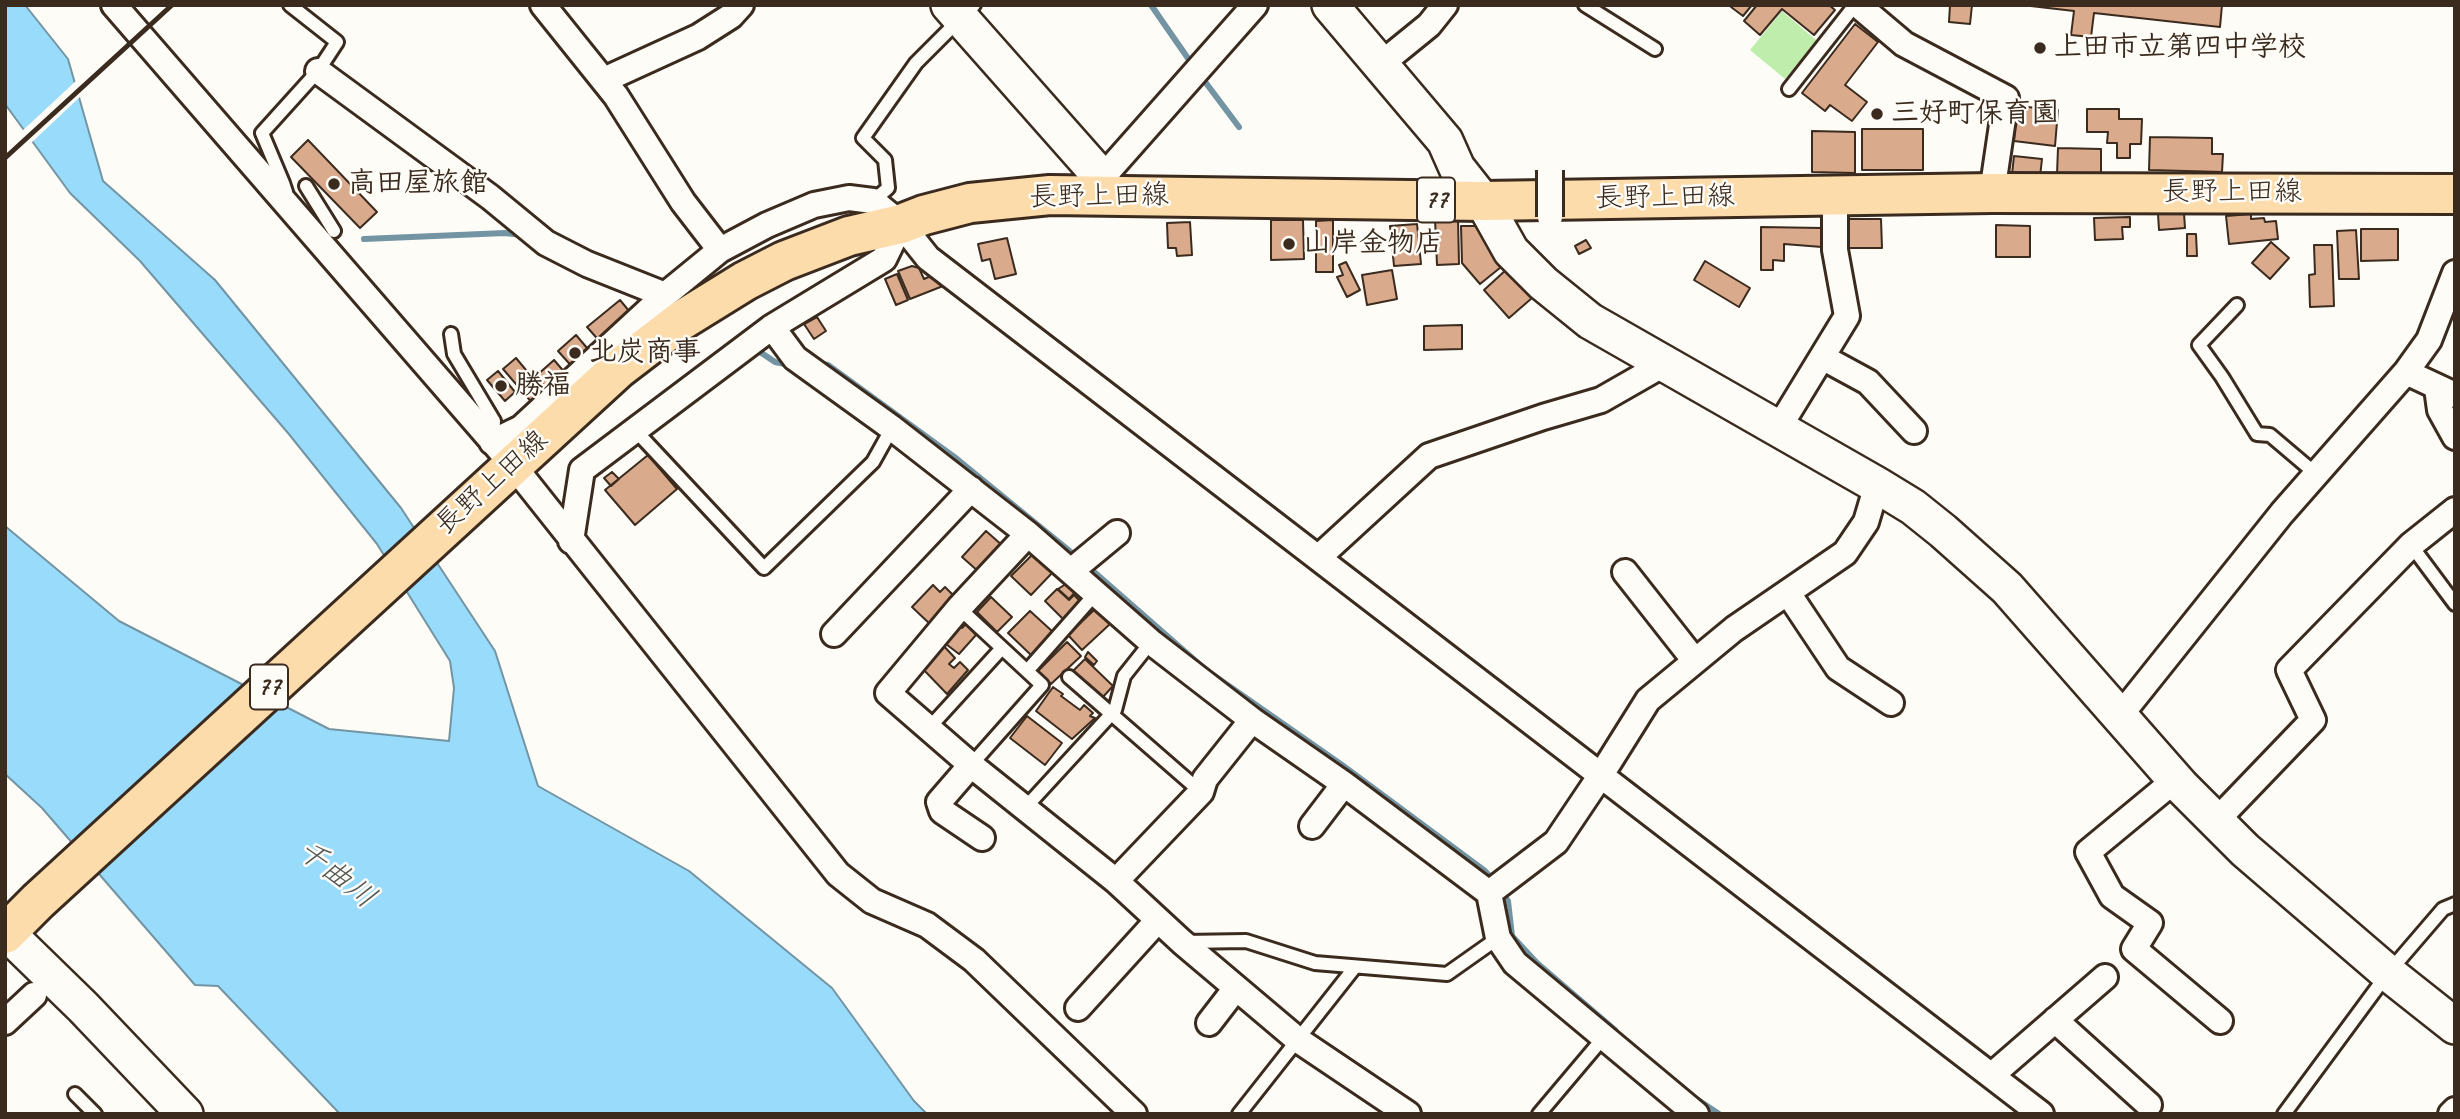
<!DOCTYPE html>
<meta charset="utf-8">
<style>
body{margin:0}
#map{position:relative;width:2460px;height:1119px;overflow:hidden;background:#fdfcf7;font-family:Caveat,sans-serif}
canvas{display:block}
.frame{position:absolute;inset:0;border:7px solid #3b2a1e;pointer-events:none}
</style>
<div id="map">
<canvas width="2460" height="1119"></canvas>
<div class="frame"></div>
</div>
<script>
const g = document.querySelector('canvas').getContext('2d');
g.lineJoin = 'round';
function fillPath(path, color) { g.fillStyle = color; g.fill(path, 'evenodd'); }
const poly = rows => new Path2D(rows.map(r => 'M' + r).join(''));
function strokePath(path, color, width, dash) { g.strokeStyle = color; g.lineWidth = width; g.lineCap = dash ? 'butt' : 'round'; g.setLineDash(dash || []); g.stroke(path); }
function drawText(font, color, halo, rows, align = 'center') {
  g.font = font + ' Caveat,"Klee One",sans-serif'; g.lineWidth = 5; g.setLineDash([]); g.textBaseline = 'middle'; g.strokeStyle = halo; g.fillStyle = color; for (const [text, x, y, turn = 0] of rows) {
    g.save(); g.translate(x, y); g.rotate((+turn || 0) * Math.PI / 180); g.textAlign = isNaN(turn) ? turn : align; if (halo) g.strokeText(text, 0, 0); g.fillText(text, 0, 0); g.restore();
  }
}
fillPath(poly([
 [1782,11,1817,41,1785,79,1750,50]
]), '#bfedab');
const water = poly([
 [5,5,25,5,68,59,103,181,215,280,401,508,495,651,538,786,689,871,832,988,914,1101,927,1114,340,1114,218,986,195,985,42,808,5,774,5,526,119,621,329,729,449,741,454,688,450,661,377,544,288,433,140,261,70,193,5,104,5,5]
]);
fillPath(water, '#99dbfb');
strokePath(water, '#7394a3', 2);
fillPath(poly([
 [78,79,82,95,30,144,21,132]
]), '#fdfcf7');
strokePath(poly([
 [1151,5,1194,67],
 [1206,83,1239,127],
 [364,239,505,233,522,235],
 [760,352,775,362,785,364],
 [818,363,828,365,957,459,1077,557],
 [1085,564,1206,670,1342,765,1485,871,1494,881],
 [1500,890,1508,901,1512,936,1537,963,1615,1030],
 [1695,1098,1719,1114]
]), '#7394a3', 6);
const building = poly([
 [1732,5,1752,5,1743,16,1731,7,1732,5],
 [1757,5,1829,5,1835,10,1814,35,1782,9,1760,35,1744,21,1757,5],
 [1950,5,1972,5,1970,24,1949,22,1950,5],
 [2022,5,2222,5,2220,27,2094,13,2091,37,2071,35,2074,11,2022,5],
 [1855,24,1878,42,1845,85,1867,102,1852,121,1830,105,1825,111,1802,93,1855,24],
 [2017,106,2058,110,2055,146,2014,141,2017,106],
 [2087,109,2119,109,2119,119,2142,119,2141,144,2130,144,2130,158,2117,158,2117,143,2107,143,2108,132,2087,132,2087,109],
 [1862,129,1923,129,1923,170,1862,170,1862,129],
 [1812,131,1855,132,1855,173,1812,172,1812,131],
 [2150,137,2212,138,2212,154,2223,154,2222,172,2149,170,2150,137],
 [308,140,377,212,360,228,291,157,308,140],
 [2058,148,2101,149,2101,175,2057,174,2058,148],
 [2014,156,2042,159,2040,177,2012,174,2014,156],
 [2184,213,2185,228,2159,230,2158,214,2184,213],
 [2251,214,2251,219,2264,218,2265,222,2276,221,2278,239,2229,244,2226,216,2251,214],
 [2130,217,2130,227,2122,227,2123,239,2095,240,2094,218,2130,217],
 [1435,219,1458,219,1459,264,1437,265,1435,219],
 [1848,219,1881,219,1882,248,1849,248,1848,219],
 [1271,220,1303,220,1304,259,1271,260,1271,220],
 [1333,220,1333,272,1316,272,1316,221,1333,220],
 [1190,222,1192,255,1177,256,1176,248,1168,248,1167,223,1190,222],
 [1417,224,1421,264,1394,266,1390,226,1417,224],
 [1996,225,2030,226,2030,257,1996,257,1996,225],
 [1461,226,1486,226,1506,263,1480,284,1462,263,1461,226],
 [1761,227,1822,228,1822,247,1784,244,1784,261,1773,260,1773,270,1761,270,1761,227],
 [2361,229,2398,229,2398,260,2361,261,2361,229],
 [2356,230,2359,279,2339,279,2337,231,2356,230],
 [2187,234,2196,234,2197,256,2187,256,2187,234],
 [1007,238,1016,274,995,279,990,259,982,261,978,244,1007,238],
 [1586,240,1591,248,1579,254,1575,246,1586,240],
 [2271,242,2289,258,2270,279,2252,263,2271,242],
 [2314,245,2332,245,2334,306,2310,307,2309,275,2315,274,2314,245],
 [1705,261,1750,288,1739,307,1694,280,1705,261],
 [1346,262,1360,290,1347,297,1337,277,1343,275,1339,265,1346,262],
 [912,266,919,268,924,279,938,273,943,286,910,299,898,271,912,266],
 [1507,269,1532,298,1509,318,1484,290,1507,269],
 [1392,270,1397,299,1367,305,1362,275,1392,270],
 [897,274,908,300,896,305,885,279,897,274],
 [620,300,634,317,602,344,587,327,620,300],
 [817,317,826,331,814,339,804,324,817,317],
 [1462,325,1462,349,1424,350,1424,326,1462,325],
 [576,335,593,355,575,370,558,351,576,335],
 [516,358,546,394,534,405,503,369,516,358],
 [554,360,567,375,549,391,536,376,554,360],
 [498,371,515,392,505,401,487,380,498,371],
 [648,455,677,489,635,525,605,490,648,455],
 [612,472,619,479,611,486,604,478,612,472],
 [986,531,1003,546,979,572,962,557,986,531],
 [1034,553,1053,572,1031,595,1011,576,1034,553],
 [1069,582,1077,590,1069,599,1058,589,1069,582],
 [933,585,940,592,945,587,956,598,931,625,912,607,933,585],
 [1057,589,1069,600,1074,595,1081,602,1064,620,1045,601,1057,589],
 [991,597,1012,617,997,632,977,612,991,597],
 [1095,609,1110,624,1082,650,1068,635,1095,609],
 [1030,611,1053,632,1031,655,1008,633,1030,611],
 [966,624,976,635,959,654,942,641,958,629,954,626,959,625,962,628,966,624],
 [940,642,955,658,949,664,954,668,960,662,968,670,947,694,921,667,940,642],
 [1067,642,1081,656,1051,684,1038,671,1067,642],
 [1088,652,1097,661,1094,665,1085,657,1088,652],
 [1085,659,1113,686,1102,698,1072,672,1085,659],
 [1053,687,1063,694,1061,696,1080,710,1084,705,1093,713,1090,716,1095,718,1072,739,1036,711,1053,687],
 [1027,716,1062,743,1045,765,1010,738,1027,716]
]);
fillPath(building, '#daaa8c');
strokePath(building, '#3b2a1e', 2);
const lane = poly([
 [1585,5,1655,49],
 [1789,89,1855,5],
 [306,186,334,231],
 [283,195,286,192,283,183,262,133,318,71,337,42,290,5],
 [873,201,888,188,885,160,863,138,916,63,974,5],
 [2237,305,2199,345,2222,377,2257,434,2270,435,2316,474],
 [451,334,454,354,494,421,493,438],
 [635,430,764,568,873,462,892,428],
 [2411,545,2455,604],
 [959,608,1042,685,971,765],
 [1027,671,1096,593],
 [1069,677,1201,792],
 [929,728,1002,648],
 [1025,808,1115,710,1124,676,1151,642],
 [1184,942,1246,941,1315,963,1447,974,1498,938],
 [75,1094,95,1114],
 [1239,1114,1355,967],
 [1539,1114,1604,1037],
 [2284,1114,2388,973,2443,909,2455,904]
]);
const street = poly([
 [114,5,512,464,838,874,872,901,927,925,974,960,1134,1114],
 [543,5,616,96,683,202,720,250],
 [1858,5,1904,44,2006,98,1992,193],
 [1381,64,1429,25,1445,5],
 [318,71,490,197,546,243,587,264,665,295],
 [604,80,698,37,731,16,741,5],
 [1102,193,1102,178,1255,5],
 [772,327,795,358,892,428,1028,534,1151,642,1252,720,1344,784,1489,893,1498,938,1515,963,1696,1114],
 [1822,357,1868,382,1914,431],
 [2406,372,2455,395],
 [2437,388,2440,410,2455,437],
 [1778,429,1847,316,1835,250,1835,196],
 [492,442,521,428,665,295,720,250,767,225,814,205,849,198,873,201,901,224,928,258,2041,1114],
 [1028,534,959,608,888,693,971,765,1116,881,1182,942,1298,1040,1408,1114],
 [571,541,582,470,772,327,884,259,901,224],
 [1319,557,1429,456,1543,417,1601,400,1664,364],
 [1071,571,1117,533],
 [1625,572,1695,661],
 [1788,593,1838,668,1891,703],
 [834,634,971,489],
 [2119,717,2282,513,2406,372,2429,340,2455,273],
 [971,765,939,802,942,811,982,838],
 [2175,780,2088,852,2112,896,2150,923,2134,949,2220,1021],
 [2216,821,2313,720,2289,670,2411,545,2455,510],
 [1312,826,1344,784],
 [1116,881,1201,792,1205,779,1252,720],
 [1489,893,1556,842,1601,775,1648,700,1734,629,1845,553,1866,522,1877,485],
 [1078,1008,1158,920],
 [2055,1020,2149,1105],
 [5,1022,34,995],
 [1209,1023,1236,988],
 [1992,1075,2105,977],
 [2451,1114,2455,1110]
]);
const secondary = poly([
 [949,5,1102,178],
 [1330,5,1445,141,1457,168,1483,201,1511,251,1543,283,1590,321,1877,485,1913,507,1943,531,2007,588,2181,786,2245,850,2388,973,2455,1026],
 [5,931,83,1007,185,1114]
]);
const primary = poly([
 [5,934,38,901,618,369,682,320,745,281,784,261,849,236,901,224,924,215,970,203,1050,195,1483,201,1992,193,2455,194]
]);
strokePath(lane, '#3b2a1e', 18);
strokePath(street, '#3b2a1e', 30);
strokePath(secondary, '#3b2a1e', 40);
strokePath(primary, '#3b2a1e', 44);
strokePath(lane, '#fdfcf7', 12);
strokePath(street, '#fdfcf7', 24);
strokePath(secondary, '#fdfcf7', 35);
strokePath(primary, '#fddcac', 38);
strokePath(poly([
 [5,158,172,5]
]), '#3b2a1e', 5);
const streetBridge = poly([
 [1550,217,1550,170]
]);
strokePath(streetBridge, '#3b2a1e', 30, []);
strokePath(streetBridge, '#fdfcf7', 24);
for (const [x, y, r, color] of [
 [2040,48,7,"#3b2a1e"],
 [1877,114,7,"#3b2a1e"],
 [334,184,7,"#3b2a1e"],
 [1289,244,7,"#3b2a1e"],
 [575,353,7,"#3b2a1e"],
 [501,386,7,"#3b2a1e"]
]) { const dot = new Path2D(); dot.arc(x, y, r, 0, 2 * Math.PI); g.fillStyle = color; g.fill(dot); strokePath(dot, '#fdfcf7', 2.5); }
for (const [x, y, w] of [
 [1436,200,38],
 [269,687,38]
]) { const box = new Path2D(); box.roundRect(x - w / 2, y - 22.5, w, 45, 5); g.fillStyle = '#fdfcf7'; g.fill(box); strokePath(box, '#3b2a1e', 2); }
drawText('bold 26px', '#3b2a1e', null, [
 ["77",1436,200],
 ["77",269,687]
]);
drawText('bold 28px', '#3b2a1e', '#fdfcf7', [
 ["上田市立第四中学校",2054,48],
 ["三好町保育園",1891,114],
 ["高田屋旅館",348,184],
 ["山岸金物店",1303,244],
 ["北炭商事",589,353],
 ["勝福",515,386]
], 'left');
drawText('28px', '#3b2a1e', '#fdfcf7', [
 ["長野上田線",2232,193],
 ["長野上田線",1099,197,-1],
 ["長野上田線",1665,198,-1],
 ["長野上田線",492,483,-42]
]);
drawText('italic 30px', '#525655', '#fdfcf7', [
 ["千曲川",336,875,38]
]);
</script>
